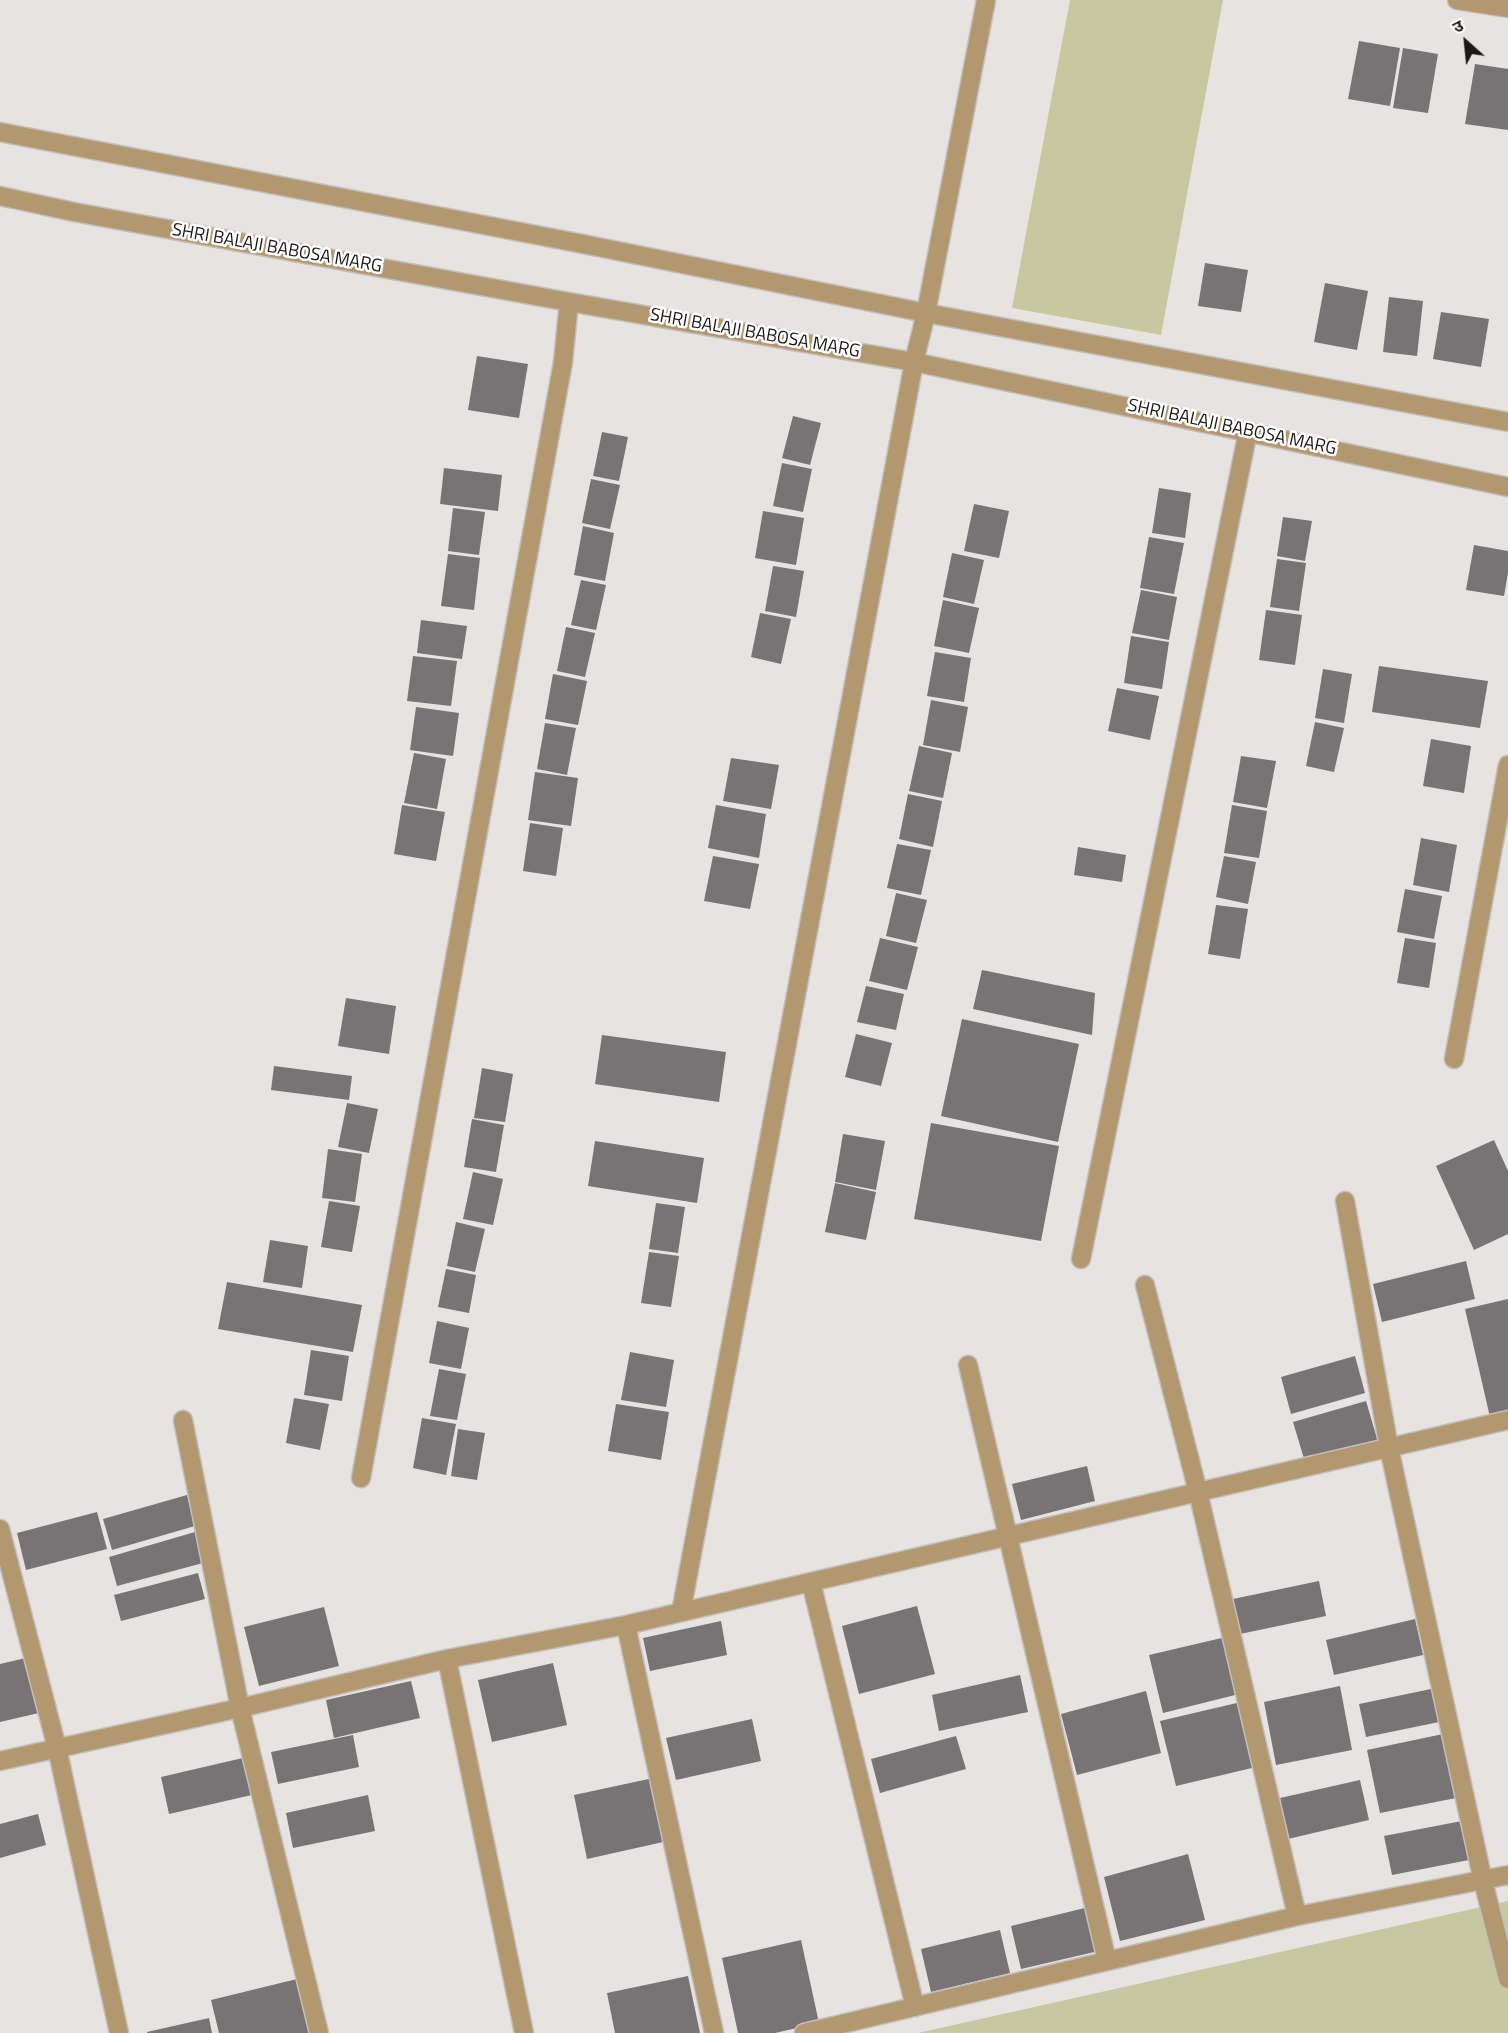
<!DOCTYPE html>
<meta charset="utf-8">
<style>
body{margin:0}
#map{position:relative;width:1508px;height:2033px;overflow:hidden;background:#e7e3e0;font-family:"Titillium Web","Noto Sans Devanagari",sans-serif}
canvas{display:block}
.north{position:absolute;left:1436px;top:12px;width:60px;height:60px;-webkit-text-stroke:4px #fff;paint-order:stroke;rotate:333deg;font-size:16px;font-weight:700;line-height:24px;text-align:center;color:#1a1918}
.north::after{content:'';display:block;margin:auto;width:21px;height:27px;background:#1a1918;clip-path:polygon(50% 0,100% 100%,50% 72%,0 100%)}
</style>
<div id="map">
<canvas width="1508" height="2033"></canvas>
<div class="north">उ</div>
</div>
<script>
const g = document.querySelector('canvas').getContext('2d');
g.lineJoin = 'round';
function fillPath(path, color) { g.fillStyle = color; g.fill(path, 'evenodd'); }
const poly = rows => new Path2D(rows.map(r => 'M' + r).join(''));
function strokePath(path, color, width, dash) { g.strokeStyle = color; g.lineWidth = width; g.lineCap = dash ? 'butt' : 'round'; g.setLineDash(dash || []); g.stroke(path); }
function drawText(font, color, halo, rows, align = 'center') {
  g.font = font + ' "Titillium Web",sans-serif'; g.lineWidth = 5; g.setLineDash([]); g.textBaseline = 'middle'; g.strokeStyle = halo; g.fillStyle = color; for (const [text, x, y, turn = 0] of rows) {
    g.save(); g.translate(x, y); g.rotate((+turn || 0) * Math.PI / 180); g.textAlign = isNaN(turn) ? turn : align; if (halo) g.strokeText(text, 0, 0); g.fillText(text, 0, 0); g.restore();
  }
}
fillPath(poly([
 [1070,0,1223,0,1161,335,1012,308],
 [1508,1901,1508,2033,918,2033]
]), '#c7c8a0');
fillPath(poly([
 [1359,41,1400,48,1390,106,1348,99],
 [1403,48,1438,54,1428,113,1393,108],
 [1475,64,1508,69,1508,130,1465,124],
 [1205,263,1248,270,1241,312,1198,306],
 [1325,283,1368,291,1357,350,1314,342],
 [1389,297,1423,301,1417,356,1383,352],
 [1441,312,1489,319,1481,367,1433,359],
 [477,356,528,364,519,418,468,410],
 [793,416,821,423,810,465,782,458],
 [602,432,628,437,619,481,593,476],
 [782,463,812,469,803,512,773,506],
 [444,468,502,475,498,511,440,504],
 [591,479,620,485,610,529,582,523],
 [1159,488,1191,493,1185,538,1152,533],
 [974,504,1009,511,999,558,964,551],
 [453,508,485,512,479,555,448,551],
 [763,511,804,518,796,565,755,558],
 [1283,517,1312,521,1305,561,1277,556],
 [583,526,614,533,605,581,574,575],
 [1149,537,1184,543,1174,594,1140,588],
 [1474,545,1508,551,1508,573,1504,596,1466,590],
 [952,553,984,560,974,604,943,597],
 [448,554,480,558,474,610,441,606],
 [1277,559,1306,563,1299,611,1270,607],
 [773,566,804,571,796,617,765,611],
 [581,580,606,585,596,630,571,625],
 [1141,590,1177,597,1169,640,1132,633],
 [943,600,979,608,969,653,934,646],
 [1266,610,1302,615,1295,665,1259,660],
 [760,613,791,619,781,664,751,657],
 [421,620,467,626,462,659,417,653],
 [566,627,595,633,585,677,557,671],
 [1131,636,1169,642,1162,689,1124,683],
 [935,652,971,658,964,702,927,696],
 [413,656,457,661,451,706,407,701],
 [1379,666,1488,681,1480,728,1372,712],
 [1323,669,1352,674,1344,723,1315,718],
 [553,674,587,681,578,725,545,719],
 [1117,688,1159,696,1150,740,1108,731],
 [931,700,968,707,960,752,923,745],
 [416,707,459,713,453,756,410,750],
 [1315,722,1344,728,1334,772,1306,766],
 [545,723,576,728,567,775,537,769],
 [1431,739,1471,746,1464,793,1423,786],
 [919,746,952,753,943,798,909,791],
 [414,753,446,759,437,809,404,803],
 [1241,756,1276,761,1267,808,1233,802],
 [731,758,779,765,771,809,723,801],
 [535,772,578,778,571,826,528,820],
 [908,794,942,801,933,847,899,839],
 [402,805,445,812,436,861,394,854],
 [716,805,766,814,759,858,708,848],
 [1232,805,1267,811,1259,858,1224,853],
 [530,823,563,828,556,876,523,871],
 [1421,838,1457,845,1449,892,1413,885],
 [897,844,931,850,921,895,887,888],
 [1078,847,1126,855,1122,882,1074,875],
 [713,856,759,864,750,909,704,901],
 [1224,856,1256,862,1248,904,1216,897],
 [1405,889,1442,896,1434,939,1397,932],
 [896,893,927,900,916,943,886,936],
 [1216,905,1248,909,1240,959,1208,954],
 [880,938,918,947,907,990,869,981],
 [1405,938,1436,943,1429,988,1397,983],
 [982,970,1095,993,1092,1035,973,1009],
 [866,986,904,994,896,1030,857,1022],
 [346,998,396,1006,389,1054,338,1046],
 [962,1019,1079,1044,1058,1142,941,1116],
 [856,1034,892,1043,881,1086,845,1077],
 [602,1035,726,1052,719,1102,595,1084],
 [274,1066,352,1076,349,1100,271,1090],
 [482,1068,513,1074,505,1122,474,1118],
 [347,1103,378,1109,369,1153,338,1147],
 [472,1119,504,1125,496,1172,464,1167],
 [931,1123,1059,1146,1041,1241,914,1219],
 [843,1134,885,1141,876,1190,835,1182],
 [1494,1140,1508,1171,1508,1234,1474,1250,1436,1166],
 [595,1141,704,1158,697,1203,588,1186],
 [328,1149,362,1154,355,1202,322,1198],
 [473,1172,503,1179,493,1225,463,1219],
 [835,1183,876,1192,866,1240,825,1232],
 [329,1201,360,1206,352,1252,321,1247],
 [656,1203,685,1207,678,1253,649,1249],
 [456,1222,485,1229,475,1272,447,1266],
 [270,1240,308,1246,302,1288,263,1282],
 [649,1252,679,1256,671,1307,641,1303],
 [1466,1261,1475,1299,1382,1322,1373,1284],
 [446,1269,476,1275,469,1313,438,1307],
 [227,1282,362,1305,353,1352,218,1329],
 [1508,1299,1508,1413,1490,1417,1465,1309],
 [437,1321,469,1328,461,1369,429,1363],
 [311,1350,349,1356,342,1401,304,1395],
 [630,1352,674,1360,666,1407,621,1400],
 [1355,1356,1365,1393,1291,1414,1281,1377],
 [439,1369,466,1374,457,1420,430,1416],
 [294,1398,329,1404,320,1450,286,1443],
 [1366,1401,1378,1442,1305,1462,1293,1422],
 [616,1404,669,1412,661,1460,608,1451],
 [422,1418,456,1424,446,1475,413,1468],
 [458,1429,485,1433,477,1480,451,1476],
 [1087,1466,1095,1501,1021,1520,1012,1484],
 [187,1495,195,1526,112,1550,103,1519],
 [97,1512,107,1549,26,1570,17,1533],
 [195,1532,203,1563,117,1586,109,1557],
 [198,1573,205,1599,121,1621,114,1595],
 [1319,1581,1326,1616,1240,1634,1233,1599],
 [917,1606,935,1674,859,1694,842,1626],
 [324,1607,339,1666,259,1686,244,1627],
 [1415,1619,1423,1655,1334,1675,1326,1640],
 [721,1621,727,1655,650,1671,643,1638],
 [1226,1637,1239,1694,1163,1713,1149,1655],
 [30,1657,43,1712,0,1722,0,1664],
 [553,1663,567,1725,492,1742,478,1680],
 [1020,1675,1028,1712,939,1731,932,1695],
 [411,1681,420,1718,334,1738,326,1700],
 [1340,1686,1352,1750,1276,1765,1264,1702],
 [1431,1689,1439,1722,1366,1737,1359,1704],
 [1146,1691,1161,1753,1077,1775,1061,1714],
 [1241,1702,1256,1767,1176,1786,1160,1721],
 [752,1719,761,1761,676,1780,666,1738],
 [1443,1734,1456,1798,1380,1813,1367,1750],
 [353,1735,359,1767,278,1784,271,1752],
 [956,1736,966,1769,880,1793,871,1759],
 [247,1757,256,1794,169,1814,161,1777],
 [658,1777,672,1840,587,1859,574,1795],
 [1360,1780,1369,1820,1288,1839,1280,1798],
 [368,1795,375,1831,293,1848,286,1813],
 [38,1814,46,1845,0,1858,0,1824],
 [1467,1820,1474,1859,1392,1875,1384,1836],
 [1188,1854,1205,1920,1120,1941,1104,1877],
 [1093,1906,1103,1950,1021,1969,1011,1926],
 [1000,1930,1010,1973,931,1992,921,1949],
 [801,1940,819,2023,775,2033,738,2033,722,1958],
 [688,1976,700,2033,615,2033,607,1993],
 [301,1978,314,2033,219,2033,211,2000],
 [209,2018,212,2033,147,2033,147,2032]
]), '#787374');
const minor = poly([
 [1457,0,1508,8],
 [0,132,583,244,926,313,1508,422],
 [0,196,74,212,569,302,914,362,1508,487],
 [1454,1059,1508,765],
 [1345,1201,1389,1448,1483,1881,1508,1979],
 [1081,1259,1248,431],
 [1145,1285,1198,1492,1297,1916],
 [968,1365,1107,1961],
 [183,1420,240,1708,319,2033],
 [361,1478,563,362,569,302],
 [0,1529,57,1748,119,2033],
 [811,1582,915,2007],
 [681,1612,914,362,926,313,986,0],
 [626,1625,714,2033],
 [447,1659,524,2033],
 [0,1761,240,1708,447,1659,626,1625,1508,1420],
 [804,2033,1297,1916,1508,1875]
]);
strokePath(minor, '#c2bfbc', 21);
strokePath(minor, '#b3976e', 18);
drawText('18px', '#1a1918', '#fff', [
 ["SHRI BALAJI BABOSA MARG",277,249,10],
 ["SHRI BALAJI BABOSA MARG",755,334,10],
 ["SHRI BALAJI BABOSA MARG",1232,428,12]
]);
</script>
